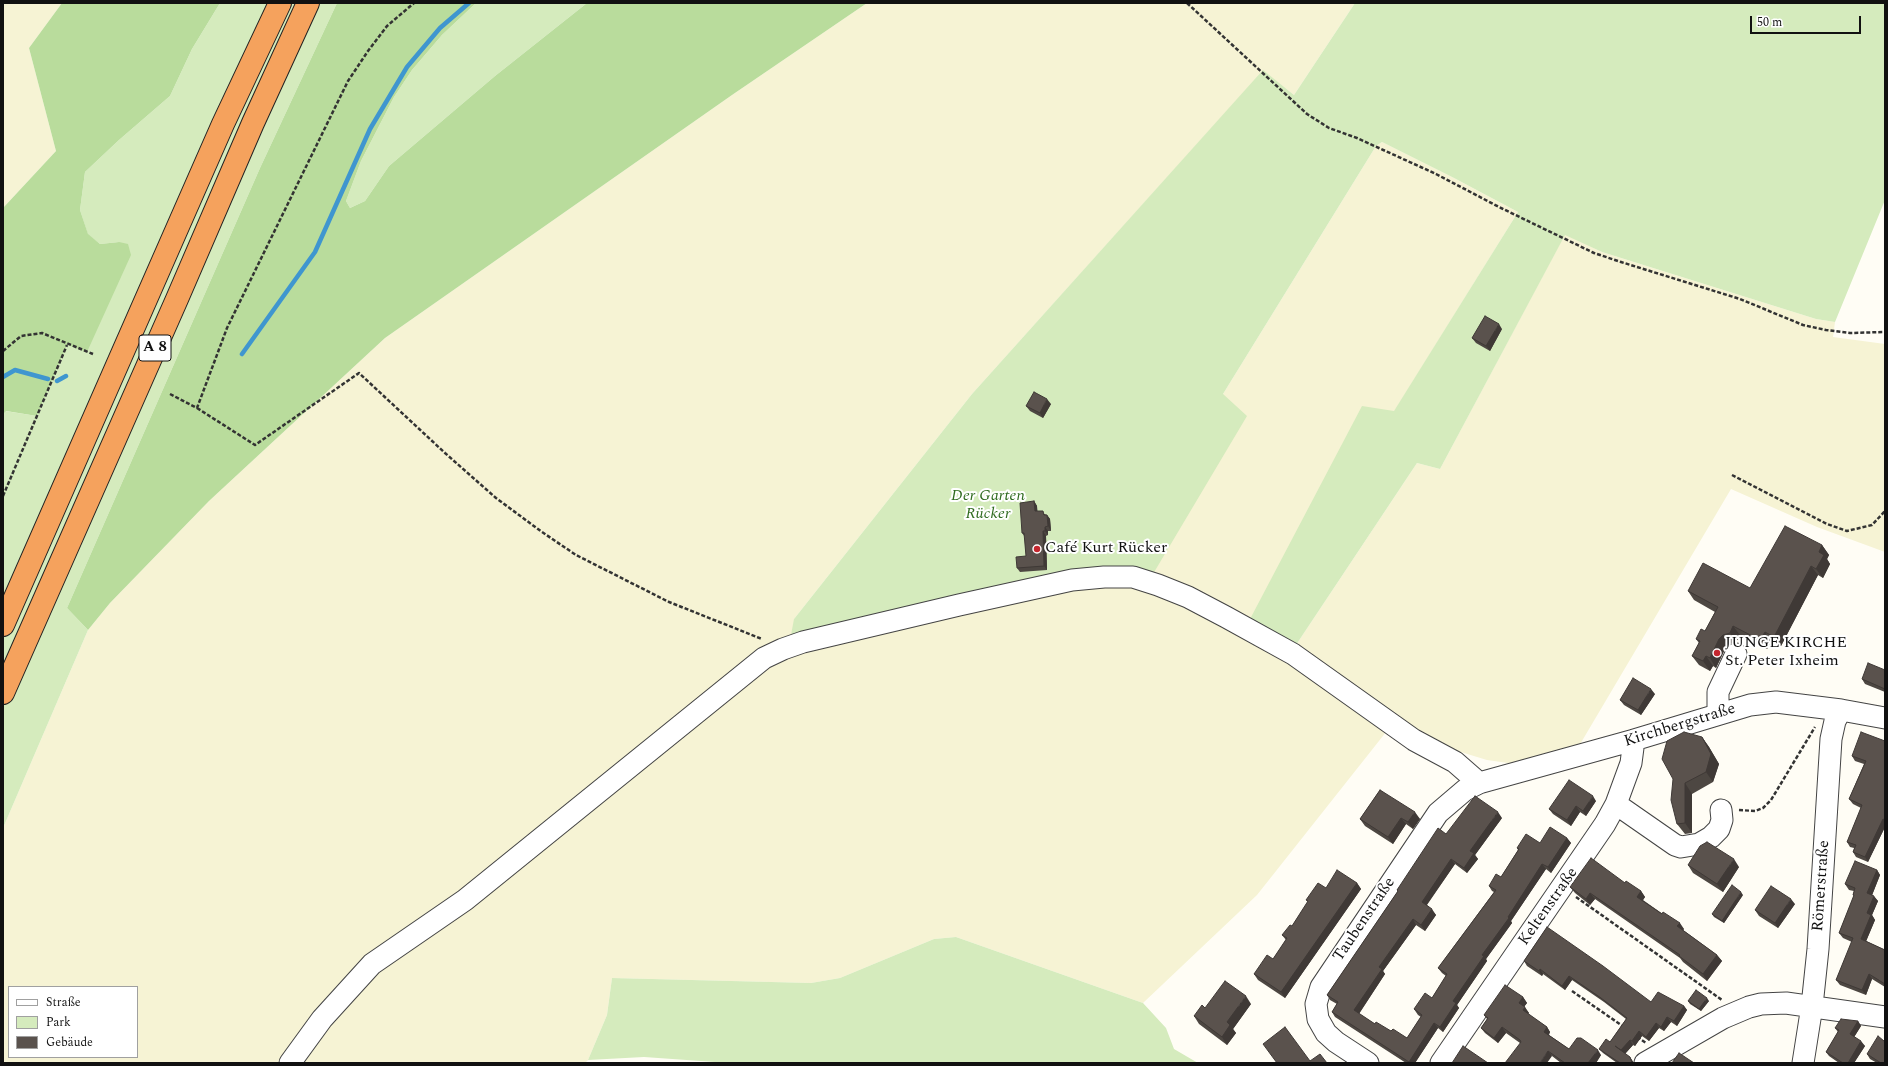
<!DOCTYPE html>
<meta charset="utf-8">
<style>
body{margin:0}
#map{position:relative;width:1888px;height:1066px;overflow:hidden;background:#fffdf5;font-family:Spectral,serif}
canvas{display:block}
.frame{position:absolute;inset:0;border:4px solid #111;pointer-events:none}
.legend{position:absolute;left:8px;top:986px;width:130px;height:72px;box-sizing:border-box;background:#fff;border:1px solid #a0a0a0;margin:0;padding:5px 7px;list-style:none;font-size:12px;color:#111}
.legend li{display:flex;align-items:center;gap:8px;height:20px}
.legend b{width:20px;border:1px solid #a0a0a0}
.scale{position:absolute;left:1750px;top:16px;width:111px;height:18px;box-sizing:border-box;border:2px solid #111;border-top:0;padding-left:5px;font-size:12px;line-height:14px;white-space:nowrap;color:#111;-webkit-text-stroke:3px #fff;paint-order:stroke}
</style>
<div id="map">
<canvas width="1888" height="1066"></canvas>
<div class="frame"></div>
<ul class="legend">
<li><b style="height:5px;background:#fff"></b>Straße</li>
<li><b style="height:11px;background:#d5ebbd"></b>Park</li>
<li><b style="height:11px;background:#5a524d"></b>Gebäude</li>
</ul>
<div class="scale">50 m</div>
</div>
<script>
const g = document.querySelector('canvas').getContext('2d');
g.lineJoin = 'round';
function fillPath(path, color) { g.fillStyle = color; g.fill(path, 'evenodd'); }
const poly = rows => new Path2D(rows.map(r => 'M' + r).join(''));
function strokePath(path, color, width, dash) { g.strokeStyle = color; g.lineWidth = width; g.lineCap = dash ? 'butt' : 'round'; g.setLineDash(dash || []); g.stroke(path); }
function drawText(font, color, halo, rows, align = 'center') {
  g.font = font + ' Spectral,serif'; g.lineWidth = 4; g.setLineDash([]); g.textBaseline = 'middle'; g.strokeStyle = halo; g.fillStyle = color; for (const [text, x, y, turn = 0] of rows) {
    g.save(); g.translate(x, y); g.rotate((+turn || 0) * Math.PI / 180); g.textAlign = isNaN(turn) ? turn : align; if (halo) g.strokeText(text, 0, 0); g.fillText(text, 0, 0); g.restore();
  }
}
fillPath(poly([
 [3,3,62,3,29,48,56,151,3,208],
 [867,3,1355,3,1294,95,1263,71,972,394,794,619,1223,394,1376,146,1382,142,1454,178,1518,212,1394,412,1294,648,1417,463,1440,469,1565,234,1602,252,1816,319,1835,322,1833,337,1885,344,1885,552,1817,527,1731,489,1579,746,1515,764,1487,760,1441,746,1394,722,1257,895,1143,1003,956,937,934,939,840,978,811,983,612,978,607,1015,588,1060,585,1063,3,1063,3,828,88,630,110,603,209,501,385,338,732,95],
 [9,987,137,987,137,1057,9,1057]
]), '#f6f3d4');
fillPath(poly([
 [220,3,337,3,260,168,67,608,88,630,3,828,3,414,5,411,37,416,67,345,87,351,119,242,100,244,88,235,80,210,85,172,119,140,170,96,192,49],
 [476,3,587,3,495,76,389,166,365,201,350,208,346,201,361,161,394,97,412,70,442,35],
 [1355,3,1885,3,1885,200,1835,322,1816,319,1602,252,1565,235,1440,469,1417,463,1294,648,1249,621,1362,406,1394,411,1518,212,1454,178,1382,142,1376,146,1223,394,1247,416,1153,574,795,639,791,635,794,619,972,394,1263,70,1294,95],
 [956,937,1143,1003,1166,1028,1174,1049,1198,1063,729,1063,644,1057,588,1060,607,1015,612,978,811,983,840,978,934,939]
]), '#d5ebbd');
fillPath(poly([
 [62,3,220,3,192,49,170,96,119,140,85,172,80,210,88,234,100,244,119,242,128,244,131,255,87,352,67,345,37,416,6,411,3,414,3,208,56,151,29,48],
 [337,3,476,3,442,35,412,70,394,97,361,161,346,201,350,208,365,201,389,166,495,76,587,3,867,3,732,95,385,338,209,501,110,603,88,630,67,608,260,168]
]), '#b9dc9c');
strokePath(poly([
 [242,354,315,252,370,129,407,67,440,28,469,3],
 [3,377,15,370,48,379],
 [57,381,66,376]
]), '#3f96cf', 4.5);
const minor = poly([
 [1718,714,1718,692,1736,654],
 [1616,804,1675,845,1681,847,1699,844,1711,837,1719,829,1722,820,1721,810],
 [290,1063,322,1019,372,964,465,900,764,658,783,649,803,642,959,605,1072,580,1104,577,1133,577,1158,585,1188,597,1226,617,1293,654,1414,740,1455,762,1479,783],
 [1368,1063,1336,1042,1326,1033,1318,1019,1316,1004,1321,987,1438,813,1465,790,1479,783,1634,740,1750,705,1776,702,1841,710,1885,718],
 [1441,1063,1605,824,1616,804,1631,763,1634,740],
 [1645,1063,1723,1018,1749,1007,1761,1004,1786,1003,1885,1017],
 [1803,1063,1812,1006,1818,949,1831,739,1835,721,1841,710]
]);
const highway = poly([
 [3,625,223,124,280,3],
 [3,693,177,299,253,123,308,3]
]);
strokePath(minor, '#444', 23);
strokePath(highway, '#222', 24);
strokePath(poly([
 [1187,3,1307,114,1329,128,1357,138,1436,174,1501,208,1594,253,1621,262,1740,299,1803,325,1826,330,1850,333,1885,332],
 [3,351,21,336,42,333,93,354],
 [170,394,197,408,227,328,348,81,368,51,387,26,414,3],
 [197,408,255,445,359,373,445,453,496,498,542,532,576,555,669,602,762,639],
 [1732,475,1827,524,1847,531,1872,525,1885,511],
 [3,496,67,345],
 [1739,810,1755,811,1763,808,1771,800,1815,727],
 [1576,897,1722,1000],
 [1572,991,1624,1027],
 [1637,1037,1646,1043]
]), '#333', 2.5, [4, 2]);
strokePath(minor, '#fff', 21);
strokePath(highway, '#f5a25d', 22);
fillPath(poly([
 [1502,329,1490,351,1476,343,1472,338],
 [1051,404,1043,418,1030,411,1026,406],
 [1034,501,1037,506,1037,511,1047,515,1050,519,1051,531,1048,531,1048,535,1046,536,1047,570,1020,572,1017,568,1026,556,1025,537,1022,533],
 [1822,545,1829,555,1827,559,1830,564,1823,578,1818,575,1781,646,1771,641,1767,649,1740,635,1736,642,1730,644,1725,649,1716,668,1713,666,1710,671,1699,665,1692,656,1699,643,1696,639,1705,631,1715,612,1694,600,1688,591,1750,588],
 [1885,670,1885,692,1865,684,1862,679],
 [1655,694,1641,715,1624,705,1620,700],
 [1702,737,1709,747,1719,764,1713,782,1692,794,1692,833,1685,834,1677,824,1673,779],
 [1885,741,1885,827,1868,862,1856,857,1853,852,1854,848,1850,847,1847,842,1861,808,1853,804,1849,799,1864,764,1855,761,1852,756],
 [1380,790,1420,819,1413,829,1406,824,1393,844,1365,826,1360,819],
 [1596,801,1586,816,1580,812,1571,826,1553,814,1549,809],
 [1502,818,1475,855,1478,859,1467,873,1455,864,1427,905,1436,915,1425,931,1416,925,1383,971,1385,974,1359,1014,1375,1024,1407,1038,1421,1017,1418,1015,1414,1009,1432,998,1446,976,1442,973,1438,968,1494,892,1492,891,1489,886,1501,877,1518,850,1517,848,1567,838,1571,843,1551,873,1546,869,1511,921,1512,923,1486,959,1487,961,1457,1005,1459,1008,1443,1032,1438,1028,1415,1063,1406,1063,1335,1017,1332,1012,1337,1004,1330,1000,1327,995,1398,891,1397,890,1446,834],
 [1688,865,1739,867,1723,892,1693,873],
 [1877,870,1880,875,1872,895,1878,901,1872,915,1875,920,1866,941,1885,950,1885,987,1872,979,1866,995,1840,985,1836,980,1852,942,1843,938,1839,933,1854,896,1853,895,1854,891,1849,890,1845,884],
 [1357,883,1361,889,1285,998,1258,980,1254,974,1273,959,1286,940,1282,935,1292,926,1308,902,1306,900,1326,888],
 [1625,883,1641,891,1645,897,1643,900,1684,929,1683,930,1717,955,1722,961,1707,981,1683,962,1680,958,1595,899,1590,905,1575,893,1570,887],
 [1743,895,1724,923,1714,917,1712,914],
 [1795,904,1778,928,1759,916,1755,910],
 [1524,961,1651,1002,1684,1006,1687,1010,1677,1026,1671,1022,1664,1031,1659,1028,1649,1041,1642,1036,1635,1046,1633,1045,1625,1054,1630,1057,1634,1063,1617,1063,1603,1053,1599,1049,1610,1042,1626,1019,1604,1002,1572,980,1565,990,1543,974,1542,976,1527,966],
 [1523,997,1527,1003,1524,1007,1529,1013,1528,1014,1547,1027,1550,1032,1549,1035,1569,1049,1601,1055,1596,1063,1561,1063,1552,1056,1520,1043,1506,1033,1498,1043,1485,1033,1481,1028,1487,1019,1484,1015],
 [1688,1001,1709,1001,1701,1011,1690,1004],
 [1251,1004,1233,1029,1236,1033,1227,1045,1199,1024,1194,1016],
 [1858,1021,1861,1026,1854,1037,1865,1046,1854,1063,1839,1063,1829,1056,1826,1052,1838,1032,1835,1028],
 [1884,1041,1885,1063,1877,1063,1870,1059,1867,1054]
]), '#4d4742');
fillPath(poly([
 [1499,324,1502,329,1490,351,1486,346],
 [1047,399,1051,404,1043,418,1040,413],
 [1034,501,1037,506,1038,516,1035,511],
 [1047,515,1050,519,1051,531,1048,526],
 [1045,527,1048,531,1048,535,1045,531],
 [1043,531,1046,536,1047,570,1044,566],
 [1822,545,1829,555,1827,559,1830,564,1823,578,1816,569,1819,552],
 [1811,566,1818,575,1781,646,1774,637],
 [1733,626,1740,635,1736,642,1730,633],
 [1765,632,1771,641,1767,649,1760,640],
 [1723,635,1730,644,1725,649,1716,668,1710,658,1719,639],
 [1706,656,1713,666,1710,671,1703,661],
 [1651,689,1655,694,1641,715,1638,710],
 [1702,737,1709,747,1719,764,1713,782,1706,772],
 [1685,783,1692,794,1692,833,1685,823],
 [1593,796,1596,801,1586,816,1583,811],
 [1576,806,1580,812,1571,826,1567,820],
 [1415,812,1420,819,1413,829,1408,822],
 [1498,812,1502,818,1475,855,1478,859,1467,873,1464,868,1470,851],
 [1401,818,1406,824,1393,844,1388,837],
 [1883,819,1885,822,1885,827,1868,862,1865,857],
 [1567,838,1571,843,1551,873,1548,867],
 [1451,859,1455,864,1425,907,1422,902],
 [1734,859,1739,867,1723,892,1717,884],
 [1542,864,1546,869,1511,921,1512,923,1486,959,1487,961,1457,1005,1459,1008,1443,1032,1440,1027,1453,1001,1482,955],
 [1877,870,1880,875,1871,898,1867,893],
 [1357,883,1361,889,1285,998,1281,992],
 [1641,891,1645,897,1641,903,1637,897],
 [1741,892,1743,895,1724,923,1722,921],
 [1590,893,1595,899,1590,905,1586,899],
 [1874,896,1878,901,1872,915,1875,920,1865,944,1861,939,1867,913],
 [1791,899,1795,904,1778,928,1775,923],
 [1432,909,1436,915,1425,931,1421,925],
 [1413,919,1416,925,1383,971,1385,974,1358,1015,1354,1010,1379,967],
 [1680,923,1684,929,1682,932,1677,926],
 [1717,955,1722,961,1707,981,1703,974],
 [1540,969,1543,974,1542,976,1539,971],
 [1869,974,1872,979,1866,995,1862,990],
 [1569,976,1572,980,1565,990,1562,986],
 [1246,996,1251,1004,1233,1029,1236,1033,1227,1045,1222,1037,1227,1022],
 [1523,997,1527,1003,1522,1009,1519,1003],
 [1707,998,1709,1001,1701,1011,1699,1009],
 [1684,1006,1687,1010,1677,1026,1674,1021],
 [1525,1007,1529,1013,1526,1016,1523,1010],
 [1667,1017,1671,1022,1664,1031,1661,1027],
 [1858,1021,1861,1026,1853,1039,1850,1034],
 [1434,1023,1438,1028,1415,1063,1409,1063,1409,1062],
 [1656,1023,1659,1028,1649,1041,1646,1037],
 [1502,1027,1506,1033,1498,1043,1494,1038],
 [1547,1027,1550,1032,1547,1037,1544,1032],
 [1639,1031,1642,1036,1635,1046,1632,1041],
 [1630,1040,1633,1045,1624,1055,1621,1050],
 [1861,1041,1865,1046,1854,1063,1848,1063],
 [1598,1050,1601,1055,1596,1063,1588,1063],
 [1548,1051,1552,1056,1547,1063,1540,1063],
 [1630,1057,1633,1062,1634,1063,1632,1063]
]), '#3f3936');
const building = poly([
 [1485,316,1499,324,1486,346,1472,338,1485,316],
 [1034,392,1047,399,1040,413,1026,406,1034,392],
 [1034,501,1035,511,1043,511,1044,515,1047,515,1048,526,1045,527,1045,531,1043,531,1044,566,1017,568,1016,557,1026,556,1024,533,1022,533,1020,503,1034,501],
 [1785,526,1822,545,1819,552,1824,555,1816,569,1811,566,1774,637,1765,632,1760,640,1733,626,1730,633,1723,635,1719,639,1710,658,1706,656,1703,661,1692,656,1700,641,1696,639,1701,629,1705,631,1718,607,1688,591,1703,563,1750,588,1785,526],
 [1868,663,1885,670,1885,689,1862,679,1868,663],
 [1633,678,1651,689,1638,710,1620,700,1633,678],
 [1684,732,1702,737,1711,754,1706,772,1685,783,1685,823,1677,824,1671,800,1673,779,1662,759,1667,741,1684,732],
 [1861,732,1885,741,1885,820,1883,819,1865,857,1853,852,1856,845,1847,842,1862,805,1849,799,1866,761,1852,756,1861,732],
 [1569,780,1593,796,1583,811,1576,806,1567,820,1549,809,1569,780],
 [1380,790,1415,812,1408,822,1401,818,1388,837,1360,819,1380,790],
 [1475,796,1498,812,1470,851,1474,853,1464,868,1451,859,1422,902,1432,909,1421,925,1413,919,1379,967,1382,969,1354,1010,1375,1024,1376,1022,1391,1031,1393,1029,1407,1038,1422,1015,1414,1009,1425,993,1432,998,1447,974,1438,968,1496,890,1489,886,1496,874,1501,877,1519,849,1517,848,1526,834,1540,843,1550,827,1567,838,1548,867,1542,864,1508,917,1509,918,1482,955,1484,956,1453,1001,1456,1003,1440,1027,1434,1023,1409,1062,1332,1012,1338,1002,1327,995,1398,891,1397,890,1438,828,1446,834,1475,796],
 [1707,842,1734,859,1717,884,1688,865,1700,846,1707,842],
 [1591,858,1625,883,1626,881,1641,891,1637,897,1662,914,1663,912,1680,923,1677,926,1717,955,1703,974,1679,956,1680,955,1590,893,1586,899,1570,887,1591,858],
 [1855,861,1877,870,1867,893,1874,896,1867,913,1871,915,1861,939,1885,950,1885,984,1869,974,1862,990,1836,980,1853,938,1839,933,1854,895,1853,895,1855,888,1845,884,1855,861],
 [1337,870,1357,883,1281,992,1254,974,1267,955,1273,959,1287,938,1282,935,1290,925,1292,926,1308,901,1306,900,1318,883,1326,888,1337,870],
 [1732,885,1741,892,1722,921,1712,914,1732,885],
 [1771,886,1791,899,1775,923,1755,910,1771,886],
 [1547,927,1603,966,1651,1002,1658,992,1684,1006,1674,1021,1667,1017,1661,1027,1656,1023,1646,1037,1639,1031,1632,1041,1630,1040,1621,1050,1615,1046,1630,1057,1632,1063,1620,1063,1599,1049,1606,1039,1610,1042,1627,1018,1601,998,1569,976,1562,986,1540,969,1539,971,1524,961,1547,927],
 [1225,981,1246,996,1227,1022,1230,1025,1222,1037,1194,1016,1202,1005,1205,1008,1225,981],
 [1505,985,1523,997,1519,1003,1525,1007,1523,1010,1547,1027,1544,1032,1569,1049,1577,1038,1581,1038,1598,1050,1588,1063,1565,1063,1548,1051,1540,1063,1505,1063,1521,1042,1520,1040,1502,1027,1494,1038,1481,1028,1488,1018,1484,1015,1505,985],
 [1696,990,1707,998,1699,1009,1688,1001,1696,990],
 [1841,1019,1858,1021,1850,1034,1861,1041,1848,1063,1843,1063,1826,1052,1839,1030,1835,1028,1841,1019],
 [1285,1027,1310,1061,1320,1054,1327,1063,1277,1063,1263,1044,1285,1027],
 [1878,1036,1884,1041,1885,1039,1885,1063,1881,1063,1867,1054,1878,1036],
 [1463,1046,1488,1063,1452,1063,1463,1046],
 [1679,1053,1694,1063,1672,1063,1679,1053]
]);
fillPath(building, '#5a524d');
strokePath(building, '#3f3936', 1);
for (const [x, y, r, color] of [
 [1037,549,4,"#c4262e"],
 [1717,653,4,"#c4262e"]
]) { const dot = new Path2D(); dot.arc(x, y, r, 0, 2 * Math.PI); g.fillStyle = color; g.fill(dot); strokePath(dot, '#fff', 1.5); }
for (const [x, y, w] of [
 [155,348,32]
]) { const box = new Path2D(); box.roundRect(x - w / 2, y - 13, w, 26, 3); g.fillStyle = '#fff'; g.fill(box); strokePath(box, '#111', 1); }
drawText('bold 15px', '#111', null, [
 ["A 8",155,348]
]);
drawText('italic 16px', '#2f6b1f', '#fff', [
 ["Der Garten",988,497],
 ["Rücker",988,515]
]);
drawText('16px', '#111', '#fff', [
 ["Café Kurt Rücker",1045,549],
 ["JUNGE KIRCHE",1725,644],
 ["St. Peter Ixheim",1725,662]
], 'left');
drawText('16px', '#111', '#fff', [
 ["Kirchbergstraße",1680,726,-17],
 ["Römerstraße",1822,886,-86],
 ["Keltenstraße",1549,907,-55],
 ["Taubenstraße",1365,920,-56]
]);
</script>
